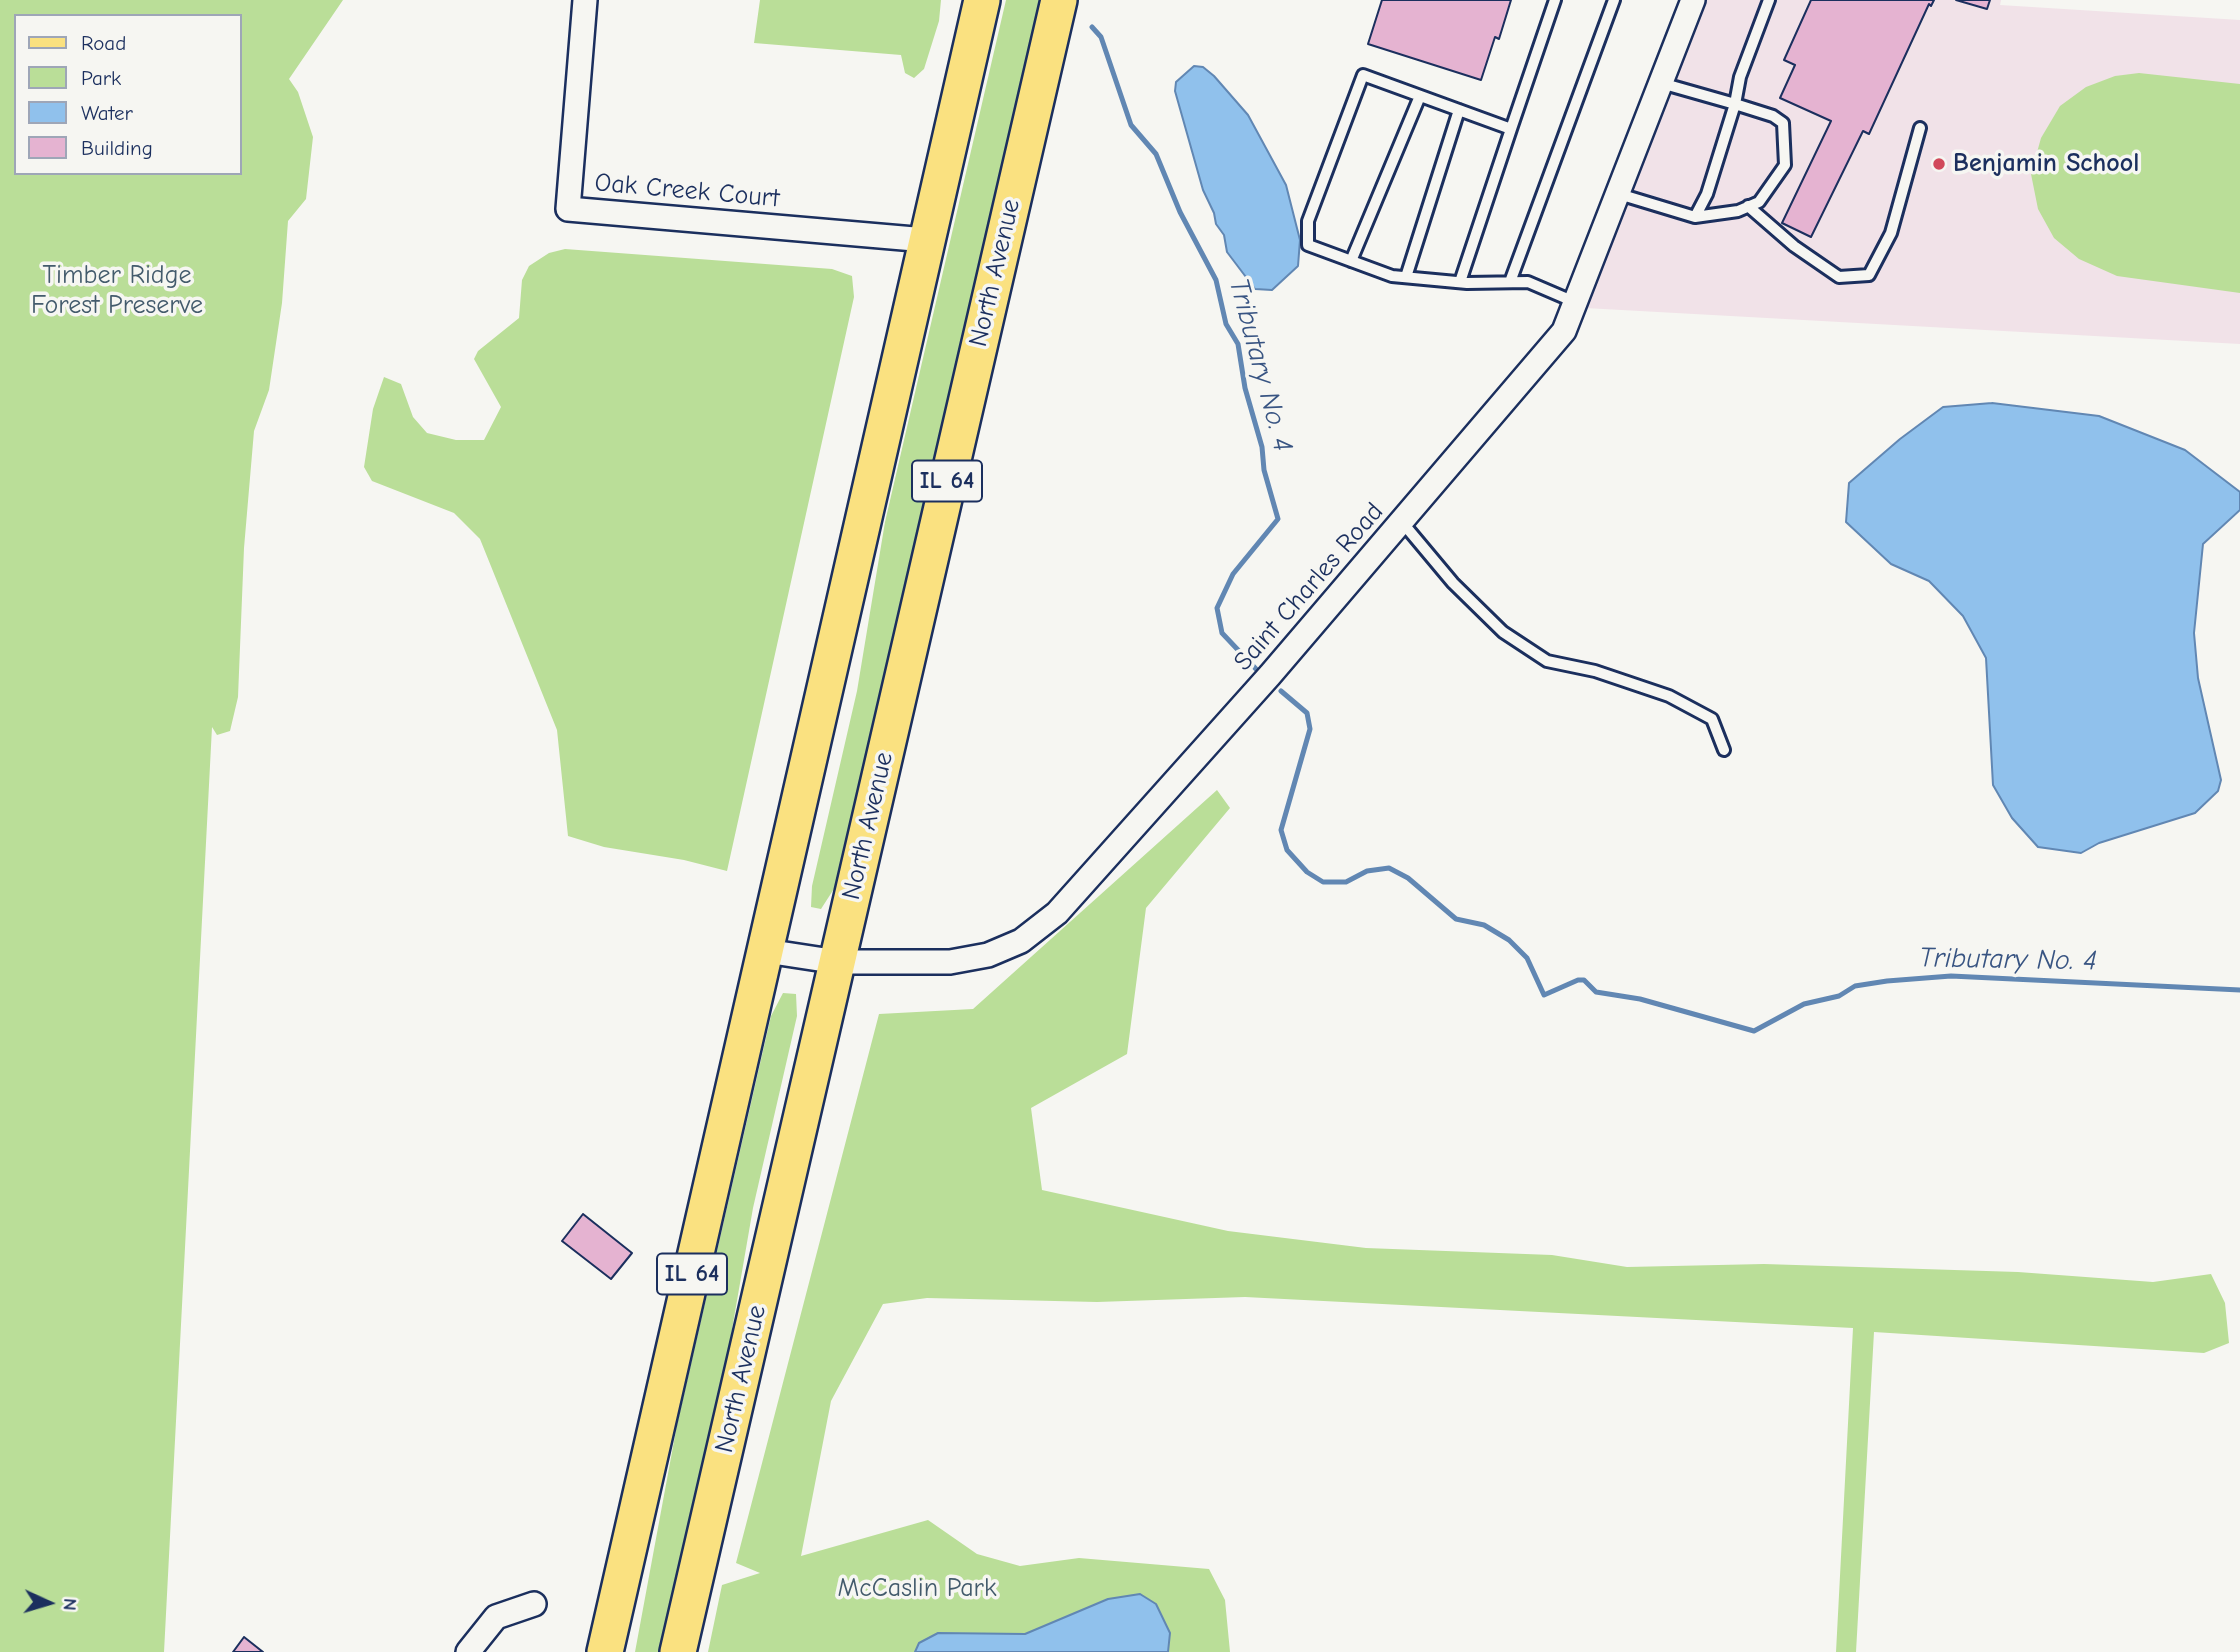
<!DOCTYPE html>
<style>
body{margin:0}
#map{position:relative;width:2240px;height:1652px;overflow:hidden;background:#f6f6f2;font-family:"Comic Neue",sans-serif}
canvas{display:block}
.legend{position:absolute;left:14px;top:14px;width:228px;height:161px;box-sizing:border-box;background:#f6f6f2;border:2px solid #9ea6b7;margin:0;padding:9px 12px;list-style:none;font-size:21px;color:#1b2f5e}
.legend li{display:flex;align-items:center;gap:14px;height:35px}
.legend b{width:35px;border:2px solid #9ea6b7}
.north{position:absolute;left:14px;top:1568px;width:70px;height:70px;-webkit-text-stroke:5px #f6f6f2;paint-order:stroke;rotate:94deg;font-size:19px;font-weight:700;line-height:28px;text-align:center;color:#1b2f5e}
.north::after{content:'';display:block;margin:auto;width:24px;height:32px;background:#1b2f5e;clip-path:polygon(50% 0,100% 100%,50% 72%,0 100%)}
</style>
<div id="map">
<canvas width="2240" height="1652"></canvas>
<ul class="legend">
<li><b style="height:9px;background:#fae180"></b>Road</li>
<li><b style="height:19px;background:#bade98"></b>Park</li>
<li><b style="height:19px;background:#90c1ec"></b>Water</li>
<li><b style="height:19px;background:#e5b3d1"></b>Building</li>
</ul>
<div class="north">N</div>
</div>
<script>
const g = document.querySelector('canvas').getContext('2d');
g.lineJoin = 'round';
function fillPath(path, color) { g.fillStyle = color; g.fill(path, 'evenodd'); }
const poly = rows => new Path2D(rows.map(r => 'M' + r).join(''));
function strokePath(path, color, width, dash) { g.strokeStyle = color; g.lineWidth = width; g.lineCap = dash ? 'butt' : 'round'; g.setLineDash(dash || []); g.stroke(path); }
function drawText(font, color, halo, rows, align = 'center') {
  g.font = font + ' "Comic Neue",sans-serif'; g.lineWidth = 7; g.setLineDash([]); g.textBaseline = 'middle'; g.strokeStyle = halo; g.fillStyle = color; for (const [text, x, y, turn = 0] of rows) {
    g.save(); g.translate(x, y); g.rotate((+turn || 0) * Math.PI / 180); g.textAlign = isNaN(turn) ? turn : align; if (halo) g.strokeText(text, 0, 0); g.fillText(text, 0, 0); g.restore();
  }
}
fillPath(poly([
 [1696,0,2001,0,2000,5,2240,20,2240,344,1585,308]
]), '#f1e2e8');
fillPath(poly([
 [0,0,343,0,289,79,298,92,313,137,306,199,288,221,282,303,269,390,254,431,244,548,238,697,230,731,217,735,212,727,164,1652,0,1652],
 [16,16,240,16,240,173,16,173],
 [760,0,941,0,939,21,924,69,914,78,905,73,901,55,754,43],
 [1006,0,1042,0,839,881,821,909,811,907,812,886,857,691,885,522],
 [2139,73,2240,84,2240,293,2117,276,2079,259,2054,238,2038,209,2031,174,2041,138,2060,106,2086,87,2115,76],
 [565,249,832,269,852,276,854,297,727,871,684,860,604,847,568,836,557,730,480,539,454,513,372,481,364,467,373,409,384,377,401,384,413,417,427,433,456,440,484,440,501,407,474,359,478,351,519,318,522,280,529,266,549,253],
 [1217,790,1230,808,1146,908,1127,1054,1031,1108,1042,1190,1228,1231,1366,1248,1552,1255,1627,1267,1764,1264,2018,1272,2153,1282,2211,1274,2225,1303,2229,1343,2204,1353,1874,1332,1856,1652,1836,1652,1853,1328,1245,1297,1097,1302,927,1298,883,1304,831,1401,801,1556,928,1520,977,1554,1020,1566,1079,1558,1209,1569,1225,1600,1230,1652,708,1652,722,1585,760,1573,736,1563,879,1014,973,1009],
 [783,993,796,994,797,1016,753,1208,721,1393,661,1652,635,1652,677,1425,771,1016]
]), '#bade98');
const water = poly([
 [1194,66,1203,67,1214,76,1248,115,1286,185,1300,240,1298,266,1272,290,1255,289,1227,252,1224,235,1216,224,1214,213,1203,190,1175,91,1176,82,1194,66],
 [1992,403,2099,416,2185,450,2240,492,2240,510,2203,544,2194,633,2198,678,2221,780,2218,791,2195,813,2099,843,2081,853,2038,847,2012,818,1993,785,1986,658,1963,616,1929,581,1891,564,1846,522,1849,483,1900,439,1943,407,1992,403],
 [1140,1594,1156,1604,1170,1633,1168,1652,915,1652,919,1643,938,1633,1025,1634,1108,1599,1140,1594]
]);
fillPath(water, '#90c1ec');
strokePath(water, '#6187b3', 2);
strokePath(poly([
 [1092,27,1101,37,1131,125,1156,154,1180,212,1216,280,1226,324,1238,344,1245,388,1262,447,1264,470,1278,519,1233,574,1217,608,1222,633,1256,669],
 [1281,691,1307,713,1310,729,1281,830,1287,850,1307,872,1323,882,1346,882,1367,871,1389,868,1408,878,1456,919,1484,925,1509,940,1527,958,1544,995,1578,980,1584,980,1596,992,1640,999,1754,1031,1804,1004,1839,996,1855,986,1887,981,1951,976,2240,990]
]), '#6187b3', 5);
const building = poly([
 [1382,0,1511,0,1499,39,1495,37,1481,80,1368,44,1382,0],
 [1811,0,1934,0,1931,6,1929,4,1869,134,1863,131,1811,237,1782,223,1831,121,1780,98,1795,65,1784,60,1811,0],
 [1956,0,1990,0,1987,9,1956,0],
 [583,1214,632,1253,611,1279,562,1241,583,1214],
 [244,1637,263,1652,233,1652,244,1637]
]);
fillPath(building, '#e5b3d1');
strokePath(building, '#1b2f5e', 2);
const service = poly([
 [1555,0,1511,129,1363,75,1308,221,1308,245,1392,276,1467,283,1528,282,1577,303],
 [1619,194,1695,217,1707,194,1735,104,1661,83],
 [1748,206,1794,246,1839,277,1869,275,1891,233,1920,128],
 [1695,217,1738,211,1759,202,1785,165,1783,123,1773,116,1735,104,1740,77,1769,0],
 [1351,261,1420,96],
 [1406,277,1459,110],
 [1460,282,1511,129],
 [1510,282,1614,0],
 [1402,522,1453,583,1503,632,1547,661,1595,671,1669,696,1712,719,1724,750]
]);
const minor = poly([
 [585,0,568,209,926,240],
 [766,951,838,962,950,962,988,955,1021,941,1057,913,1270,675,1564,331,1693,0],
 [468,1652,496,1617,534,1604]
]);
const primary = poly([
 [605,1652,982,0],
 [678,1652,1059,0]
]);
strokePath(service, '#1b2f5e', 16);
strokePath(minor, '#1b2f5e', 28);
strokePath(primary, '#1b2f5e', 40);
strokePath(service, '#f6f6f2', 10);
strokePath(minor, '#f6f6f2', 23);
strokePath(primary, '#fae180', 35);
for (const [x, y, r, color] of [
 [1939,164,7,"#d1495b"]
]) { const dot = new Path2D(); dot.arc(x, y, r, 0, 2 * Math.PI); g.fillStyle = color; g.fill(dot); strokePath(dot, '#f6f6f2', 2.5); }
for (const [x, y, w] of [
 [947,481,70],
 [692,1274,70]
]) { const box = new Path2D(); box.roundRect(x - w / 2, y - 20.5, w, 41, 5); g.fillStyle = '#f6f6f2'; g.fill(box); strokePath(box, '#1b2f5e', 2); }
drawText('bold 24px', '#1b2f5e', null, [
 ["IL 64",947,481],
 ["IL 64",692,1274]
]);
drawText('bold 26px', '#1b2f5e', '#f6f6f2', [
 ["Benjamin School",1953,164]
], 'left');
drawText('26px', '#1b2f5e', '#f6f6f2', [
 ["Oak Creek Court",687,191,5],
 ["North Avenue",995,273,-77],
 ["Saint Charles Road",1309,587,-49],
 ["North Avenue",868,826,-77],
 ["North Avenue",741,1379,-77]
]);
drawText('26px', '#435b6c', '#f6f6f2', [
 ["Timber Ridge",117,276],
 ["Forest Preserve",117,306],
 ["McCaslin Park",917,1589]
]);
drawText('italic 28px', '#385482', '#f6f6f2', [
 ["Tributary No. 4",1260,365,75],
 ["Tributary No. 4",2008,960,1]
]);
</script>
